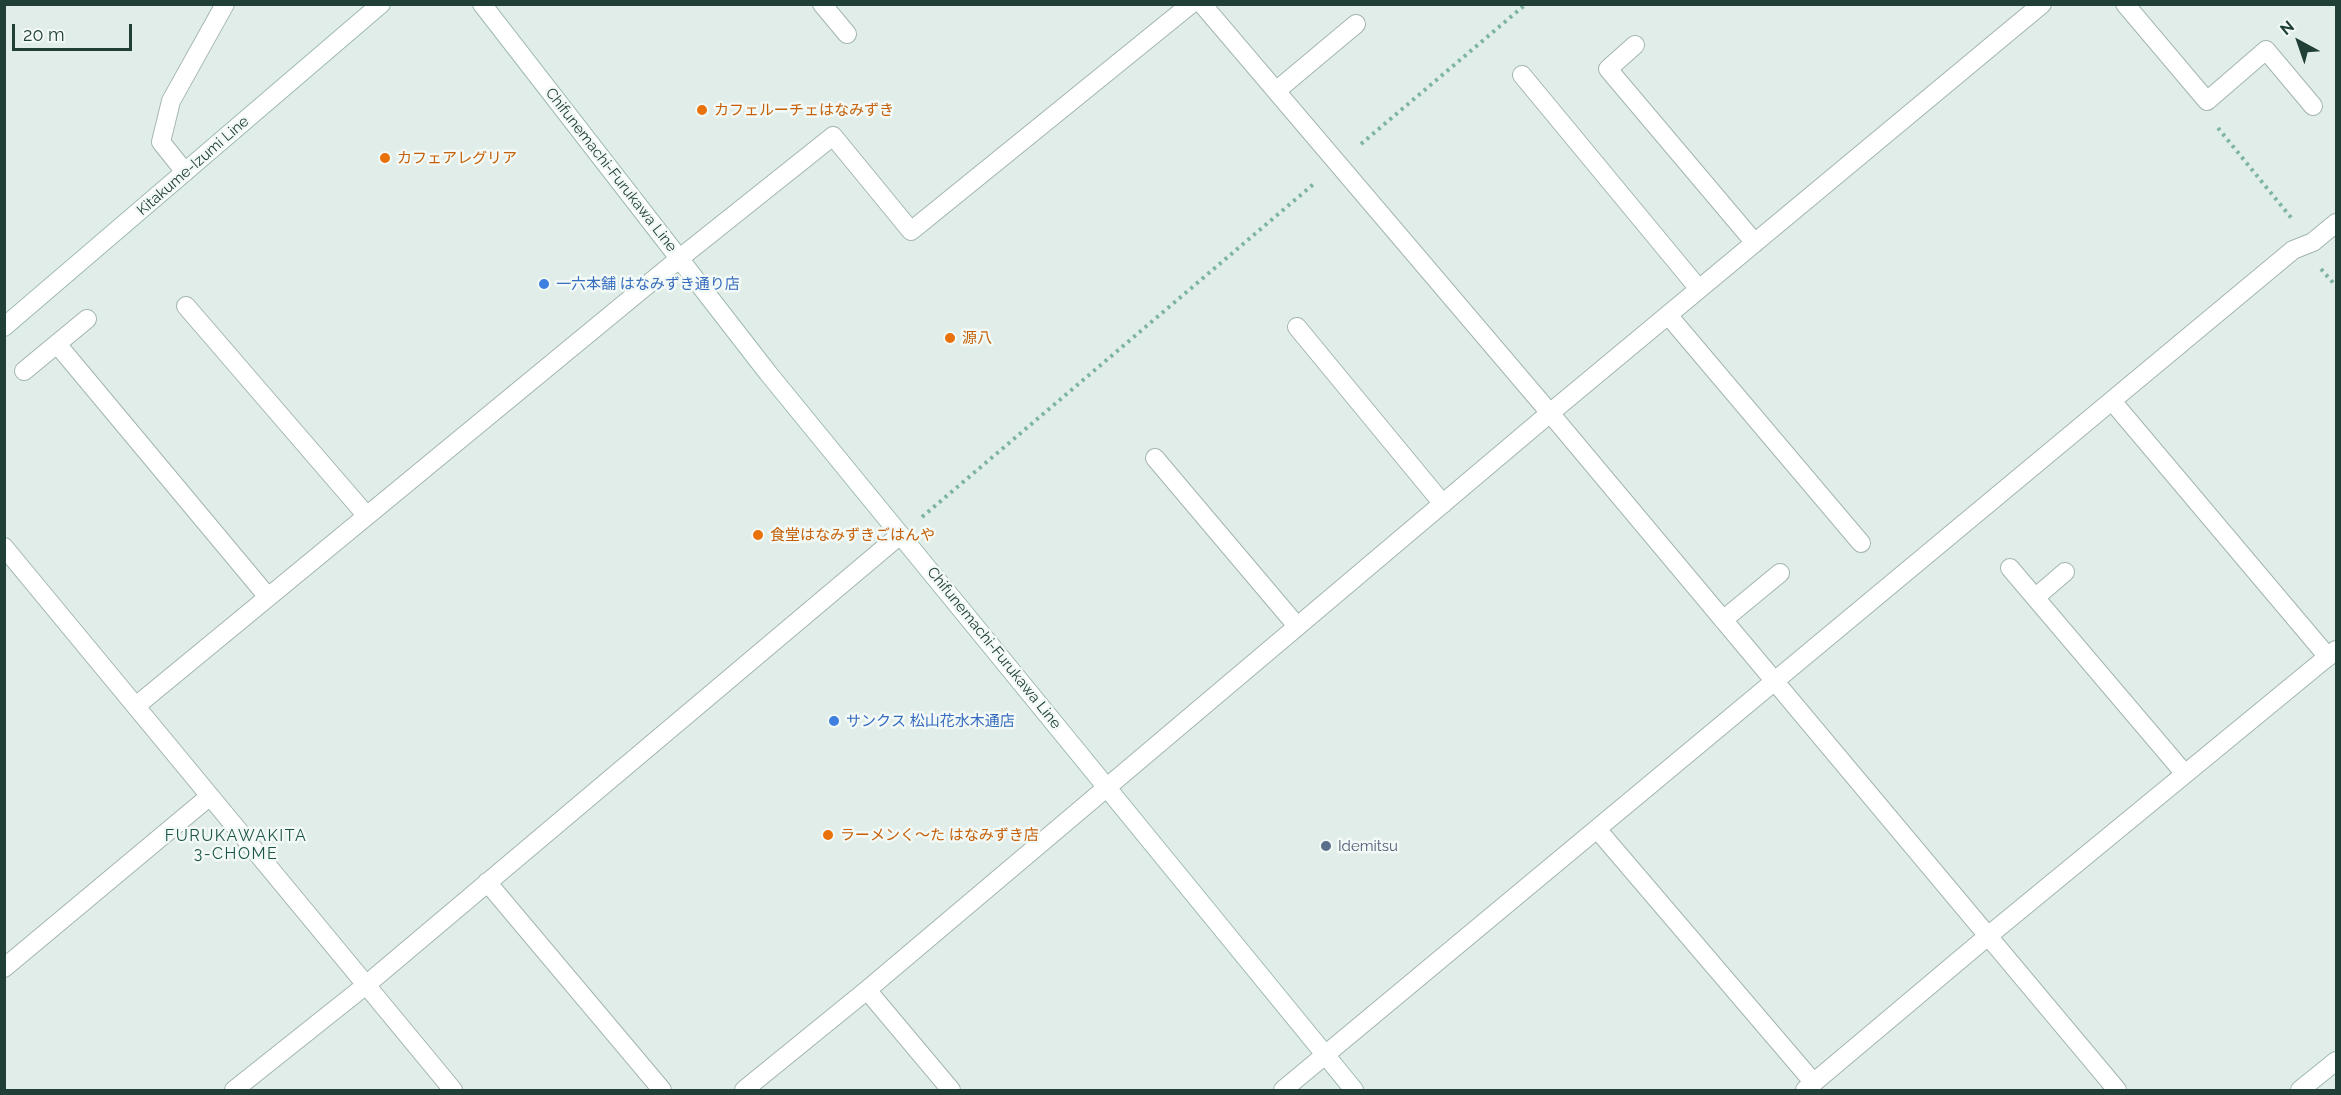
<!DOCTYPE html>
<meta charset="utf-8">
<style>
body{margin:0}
#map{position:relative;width:2341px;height:1095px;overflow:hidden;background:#e1ede8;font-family:Raleway,sans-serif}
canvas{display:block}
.frame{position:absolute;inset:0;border:6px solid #203f37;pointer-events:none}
.north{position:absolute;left:2269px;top:12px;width:60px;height:60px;-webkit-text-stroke:4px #f2f9f6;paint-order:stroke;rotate:320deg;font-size:16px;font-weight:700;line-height:24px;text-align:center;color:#203f37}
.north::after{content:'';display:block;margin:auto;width:21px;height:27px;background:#203f37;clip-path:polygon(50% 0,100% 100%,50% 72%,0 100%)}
.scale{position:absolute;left:12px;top:24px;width:120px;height:27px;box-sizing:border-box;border:3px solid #203f37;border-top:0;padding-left:8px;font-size:18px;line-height:21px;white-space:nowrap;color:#203f37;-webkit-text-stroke:4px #f2f9f6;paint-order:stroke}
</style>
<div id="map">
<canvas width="2341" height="1095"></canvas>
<div class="frame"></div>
<div class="north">N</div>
<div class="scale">20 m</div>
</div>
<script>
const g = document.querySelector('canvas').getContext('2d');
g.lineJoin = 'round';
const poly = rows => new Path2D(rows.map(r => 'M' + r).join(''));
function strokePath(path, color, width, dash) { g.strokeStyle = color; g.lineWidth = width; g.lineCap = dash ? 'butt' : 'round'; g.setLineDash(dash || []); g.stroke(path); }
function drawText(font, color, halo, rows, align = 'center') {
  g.font = font + ' Raleway,"Noto Sans JP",sans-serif'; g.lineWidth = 5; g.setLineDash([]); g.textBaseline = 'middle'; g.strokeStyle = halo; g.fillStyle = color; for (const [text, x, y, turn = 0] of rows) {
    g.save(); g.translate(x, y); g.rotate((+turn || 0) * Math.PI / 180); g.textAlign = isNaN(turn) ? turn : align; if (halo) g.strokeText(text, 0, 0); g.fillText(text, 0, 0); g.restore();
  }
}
const street = poly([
 [822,4,847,34],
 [1202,4,1550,413,2117,1090],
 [2125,4,2207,101,2266,50,2313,106],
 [1635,45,1608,69,1755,243],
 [1522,75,1699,289],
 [1276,91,1356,24],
 [185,172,161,142,171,101,225,4],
 [186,306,367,516],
 [1668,315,1861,543],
 [1297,327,1443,504],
 [57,344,268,597],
 [24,371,87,319],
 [2112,401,2328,657],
 [1155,458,1297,626],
 [4,547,453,1090],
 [2010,568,2185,774],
 [2036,597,2065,572],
 [1723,620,1780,573],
 [136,706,680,258,833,136,911,231,1191,4],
 [1597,829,1814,1083],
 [487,882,662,1090],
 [4,968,210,796],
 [867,990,951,1090],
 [234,1090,366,985,900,535],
 [744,1090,867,990,1550,413,2042,4],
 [1283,1090,2293,250,2313,242,2336,223],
 [1805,1090,1988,936,2336,650]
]);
const secondary = poly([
 [482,4,768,373,1354,1090],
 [4,327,381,4],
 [2300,1090,2336,1061]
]);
strokePath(street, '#a3b5af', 20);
strokePath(secondary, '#9ebab0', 20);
strokePath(poly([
 [2218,128,2293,220],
 [1361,144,1526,4],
 [2321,269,2336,286],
 [922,517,1316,182]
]), '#7eb4a3', 4, [3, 4.5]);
strokePath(street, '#fff', 18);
strokePath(secondary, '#fff', 18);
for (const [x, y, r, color] of [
 [702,110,6,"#e8710a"],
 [385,158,6,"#e8710a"],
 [544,284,6,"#3f7fe0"],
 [950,338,6,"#e8710a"],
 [758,535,6,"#e8710a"],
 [834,721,6,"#3f7fe0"],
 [828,835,6,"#e8710a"],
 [1326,846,6,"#5c6f8a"]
]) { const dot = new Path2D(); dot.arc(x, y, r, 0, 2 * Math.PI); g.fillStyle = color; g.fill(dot); strokePath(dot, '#f2f9f6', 2); }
drawText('15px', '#c56008', '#f2f9f6', [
 ["カフェルーチェはなみずき",714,110],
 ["カフェアレグリア",397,158],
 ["源八",962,338],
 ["食堂はなみずきごはんや",770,535],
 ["ラーメンく～た はなみずき店",840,835]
], 'left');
drawText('15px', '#203f37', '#f2f9f6', [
 ["Kitakume-Izumi Line",193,166,-41],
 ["Chifunemachi-Furukawa Line",611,170,52],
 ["Chifunemachi-Furukawa Line",994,648,51]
]);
drawText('15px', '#366cbe', '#f2f9f6', [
 ["一六本舗 はなみずき通り店",556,284],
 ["サンクス 松山花水木通店",846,721]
], 'left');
drawText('15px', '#4e5e75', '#f2f9f6', [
 ["Idemitsu",1338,846]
], 'left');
g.letterSpacing = '1.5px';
drawText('16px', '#1a5446', '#f2f9f6', [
 ["FURUKAWAKITA",236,836],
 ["3-CHOME",236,854]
]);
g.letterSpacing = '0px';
</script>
